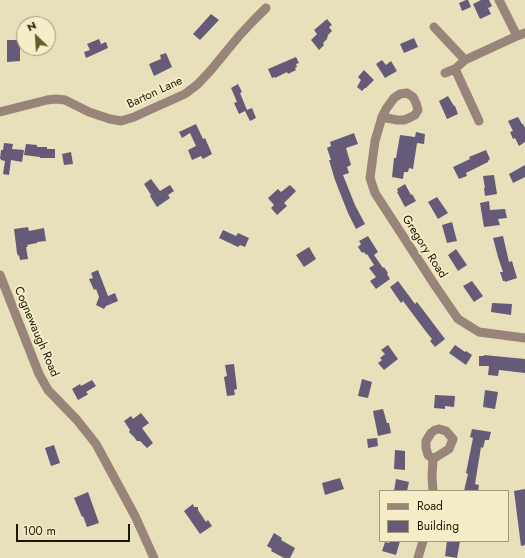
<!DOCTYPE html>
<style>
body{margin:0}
#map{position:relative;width:525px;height:558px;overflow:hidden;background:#e8dfbb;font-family:Jost,sans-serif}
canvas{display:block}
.legend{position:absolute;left:379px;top:490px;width:130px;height:52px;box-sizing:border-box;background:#f5edc7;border:1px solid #9e987b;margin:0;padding:5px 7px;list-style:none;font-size:12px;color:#1b180a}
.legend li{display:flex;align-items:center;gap:8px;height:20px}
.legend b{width:20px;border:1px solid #9e987b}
.north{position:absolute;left:16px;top:16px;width:40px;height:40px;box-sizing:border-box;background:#f5edc7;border:1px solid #9e987b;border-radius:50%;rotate:335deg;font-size:11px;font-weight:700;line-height:16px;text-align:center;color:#1b180a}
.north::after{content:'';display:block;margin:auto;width:14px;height:18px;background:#625c28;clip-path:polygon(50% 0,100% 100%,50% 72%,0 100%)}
.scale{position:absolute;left:16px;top:524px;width:114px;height:18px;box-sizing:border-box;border:2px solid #1b180a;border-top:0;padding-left:5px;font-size:12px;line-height:14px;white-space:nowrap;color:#1b180a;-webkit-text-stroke:3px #f5edc7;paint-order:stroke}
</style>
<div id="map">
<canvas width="525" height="558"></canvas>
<ul class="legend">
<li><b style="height:5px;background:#988478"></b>Road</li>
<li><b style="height:11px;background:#655a78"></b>Building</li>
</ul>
<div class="north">N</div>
<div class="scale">100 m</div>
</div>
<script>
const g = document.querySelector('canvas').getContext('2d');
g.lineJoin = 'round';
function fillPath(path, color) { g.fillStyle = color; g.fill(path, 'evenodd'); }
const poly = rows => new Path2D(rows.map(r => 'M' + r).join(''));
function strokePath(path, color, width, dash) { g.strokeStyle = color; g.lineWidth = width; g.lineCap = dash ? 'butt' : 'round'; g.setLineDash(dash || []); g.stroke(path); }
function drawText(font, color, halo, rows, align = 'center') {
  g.font = font + ' Jost,sans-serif'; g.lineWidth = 4; g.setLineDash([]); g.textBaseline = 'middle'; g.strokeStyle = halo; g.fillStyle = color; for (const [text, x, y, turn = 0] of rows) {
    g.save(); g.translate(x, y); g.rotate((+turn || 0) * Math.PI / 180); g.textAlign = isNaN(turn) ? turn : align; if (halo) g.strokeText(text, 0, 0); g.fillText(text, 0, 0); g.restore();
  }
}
fillPath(poly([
 [466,0,468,0,471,7,462,11,459,3],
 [481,0,489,0,492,6,488,8,491,14,480,19,473,4],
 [211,14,219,20,200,40,193,34],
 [327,19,332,25,329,27,332,31,328,35,327,39,323,43,324,45,319,50,311,40,317,34,314,30],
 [414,38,418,47,404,53,400,44],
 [99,39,101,44,106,42,108,48,86,58,84,52,90,50,87,44],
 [7,40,20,40,20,61,7,62],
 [166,53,172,67,154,76,149,64,161,59,160,55],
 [296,57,299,63,296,64,297,67,295,68,296,70,288,74,287,72,275,78,275,77,272,78,268,69],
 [382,60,386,65,391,61,397,71,385,78,376,64],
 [364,70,374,80,366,88,365,88,362,91,357,87,361,80,358,77],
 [238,84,242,92,240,93,247,110,252,108,256,118,250,121,245,111,239,114,234,103,237,102,231,88],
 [448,96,454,106,455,106,458,114,447,119,439,101],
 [518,117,522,124,523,124,525,128,525,142,519,146,515,138,513,139,510,132,513,131,508,121],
 [196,124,203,139,205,138,212,154,203,159,201,156,192,160,188,150,196,146,190,133,182,138,179,132],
 [416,132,425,134,424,144,417,143,413,169,409,168,408,172,404,172,403,179,392,177,394,158,396,158,400,135,415,137],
 [354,133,358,144,346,148,351,165,347,167,349,173,343,175,355,205,365,224,356,229,348,213,335,180,329,160,331,160,327,148,331,146,330,142],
 [4,143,13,144,12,149,24,150,22,162,11,160,9,175,3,174,5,161,1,160,1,159,0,159,1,150,3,150],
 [26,144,37,145,37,147,47,147,47,149,55,149,55,158,40,158,40,157,24,155],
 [486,150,490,159,488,161,488,162,466,173,467,176,459,179,453,167,470,159,469,157],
 [71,152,73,164,64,165,62,154],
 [525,165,525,177,513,183,509,174],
 [494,175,497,194,485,196,484,188,485,188,483,176],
 [151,179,160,191,170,185,174,191,168,195,170,198,157,207,150,196,151,195,144,184],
 [405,184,411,195,412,194,416,201,405,207,397,192,398,192,397,189],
 [290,185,296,191,284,203,287,206,277,215,271,208,274,205,268,198,278,189,281,192],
 [437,197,448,213,438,219,428,202],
 [489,201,490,210,505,209,507,218,498,219,500,225,484,227,480,203],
 [452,222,457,241,447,243,442,225],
 [28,227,29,231,44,228,46,241,37,242,37,243,27,245,28,247,26,247,28,259,20,260,19,255,18,256,17,253,14,229],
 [223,230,236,236,238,233,249,238,245,247,240,245,238,247,219,238],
 [368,236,378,252,374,255,383,268,384,267,388,273,387,274,390,279,376,289,370,281,376,277,369,268,374,265,367,254,366,255,364,252,362,253,358,247,361,244,359,241],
 [503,236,509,262,512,261,517,278,505,282,505,281,503,281,500,272,503,272,498,257,493,238],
 [309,247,316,259,304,267,296,255],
 [456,249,467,265,458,271,448,255],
 [98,270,108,296,115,293,118,301,106,306,104,309,96,305,99,297,96,289,94,290,89,279,93,278,91,273],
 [398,281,415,304,417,302,445,339,435,347,430,341,432,339,427,333,403,301,401,303,390,287],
 [472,281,483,296,474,302,463,286],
 [492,303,512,304,511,315,491,312],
 [388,345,398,359,384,370,378,363,382,360,380,358,385,354,381,350],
 [455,345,465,352,466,351,472,355,466,365,449,353],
 [484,355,525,359,525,373,499,370,498,376,488,375,489,366,479,366,479,356,484,356],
 [234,364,237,389,234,390,235,395,227,396,224,377,227,376,225,365],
 [362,379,372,382,368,398,358,396],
 [92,380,96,386,86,392,88,394,87,395,78,400,72,389,80,384,81,386],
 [485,390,498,392,495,409,483,407],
 [435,395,455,396,454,407,445,406,445,409,434,408],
 [383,409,387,423,389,423,391,433,378,436,373,411],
 [141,413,149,423,142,428,153,443,147,448,140,441,137,441,134,437,129,432,130,430,124,421,131,416,133,419],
 [472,429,491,432,489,440,485,440,483,448,481,447,475,484,479,485,478,491,464,491,468,474,466,473,473,438,470,437],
 [377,438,378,446,368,448,367,439],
 [54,445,60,463,51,466,45,448],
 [395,450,405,451,405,470,394,469],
 [340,478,344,489,325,495,322,483],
 [396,479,409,482,407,491,394,491],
 [525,489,525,545,521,546,514,491],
 [88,492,99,523,87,527,83,516,82,517,74,498],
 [193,504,194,507,198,507,198,510,206,522,208,520,212,526,200,534,184,511],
 [274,533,282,538,281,540,295,548,290,558,284,558,271,551,272,549,267,546],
 [390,541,400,541,396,555,382,551,385,542,389,543],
 [447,541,460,541,457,558,445,556]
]), '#655a78');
strokePath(poly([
 [499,0,517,36],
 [434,27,465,60],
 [455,69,479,121],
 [445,73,455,69,465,60,517,36,525,33],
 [0,112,47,100,56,99,65,100,89,112,110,119,121,121,134,117,147,111,185,94,198,84,211,70,239,36,253,21,266,8],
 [382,117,397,120,404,120,409,118,415,115,418,110,416,103,413,97,407,93,400,94,394,98,386,109,382,117,375,141,370,178,375,193,436,287,458,319,479,332,525,338],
 [0,275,39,374,48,390,77,420,96,444,135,516,154,558],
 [439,429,446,431,453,439,449,449,433,459,428,455,426,448,426,441,431,433,435,430,439,429],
 [433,491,432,477,433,459],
 [418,558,423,541]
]), '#988478', 9);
drawText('12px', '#1b180a', '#f5edc7', [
 ["Barton Lane",155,93,-25],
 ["Gregory Road",424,247,57],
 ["Cognewaugh Road",36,332,67]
]);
</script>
